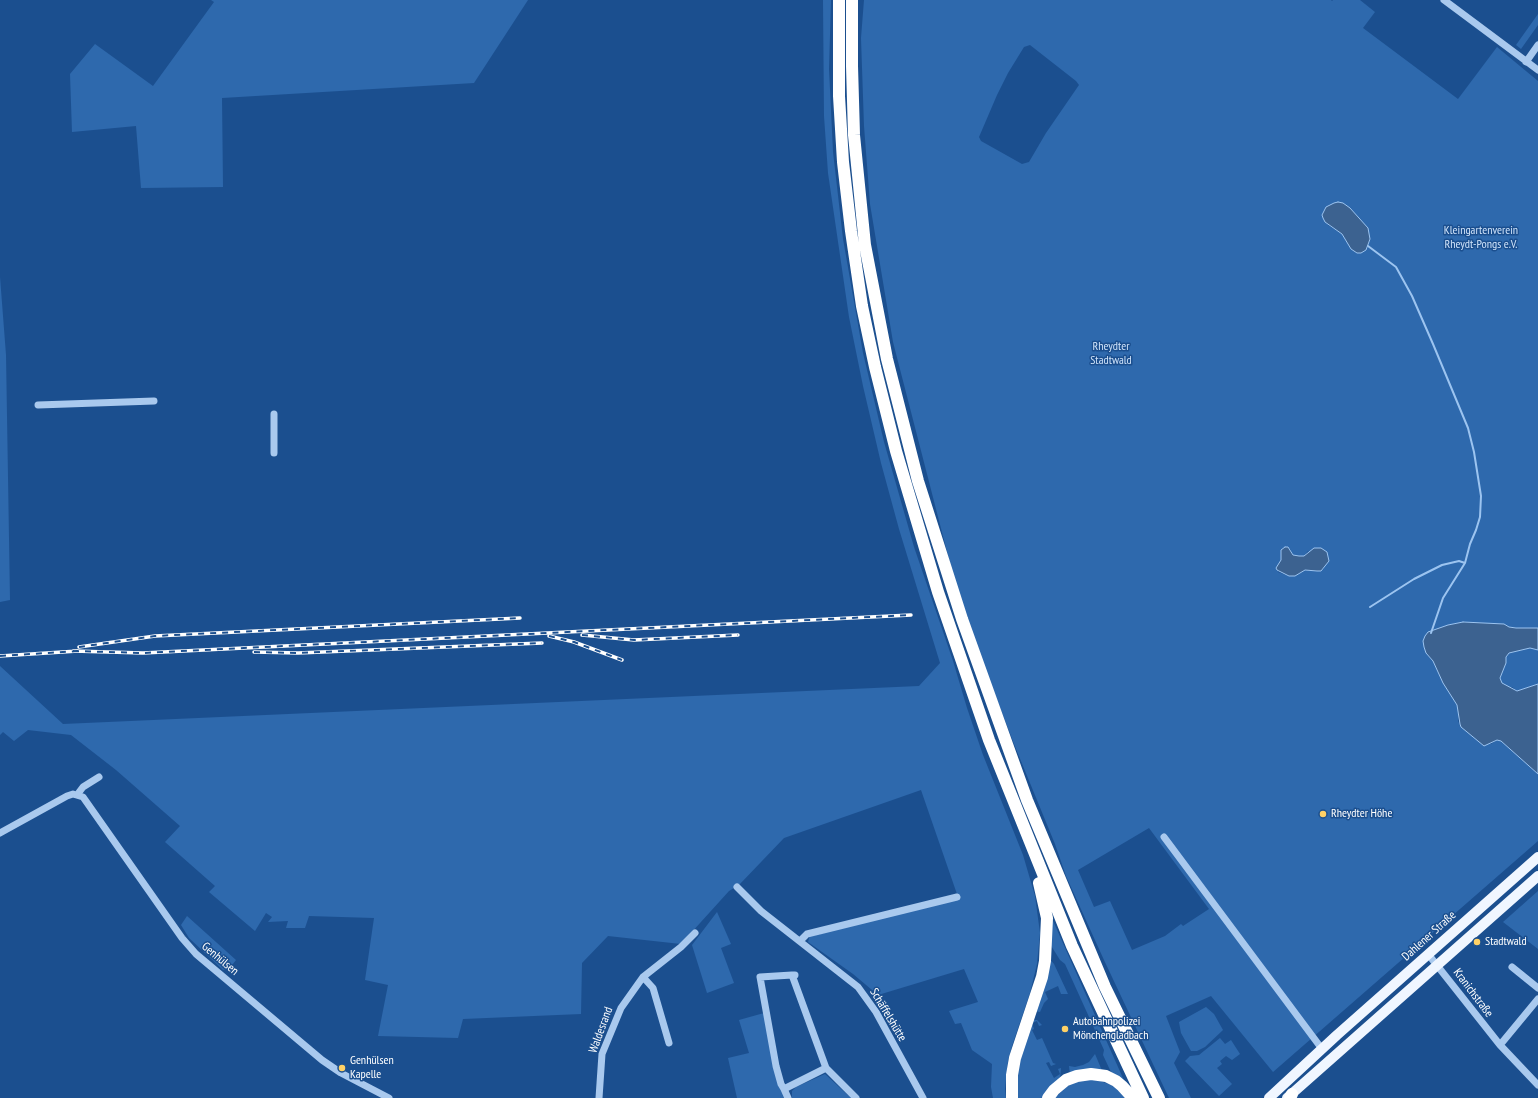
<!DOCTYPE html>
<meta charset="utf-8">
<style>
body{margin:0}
canvas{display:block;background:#1b4f8f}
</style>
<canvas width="1538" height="1098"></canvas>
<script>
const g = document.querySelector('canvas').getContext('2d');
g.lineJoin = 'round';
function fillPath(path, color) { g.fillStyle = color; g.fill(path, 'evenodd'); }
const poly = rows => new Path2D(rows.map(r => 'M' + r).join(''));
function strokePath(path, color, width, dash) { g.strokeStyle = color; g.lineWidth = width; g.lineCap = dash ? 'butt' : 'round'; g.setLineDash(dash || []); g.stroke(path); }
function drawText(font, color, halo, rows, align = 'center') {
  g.font = font + ' "PT Sans Narrow",sans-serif'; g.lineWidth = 3; g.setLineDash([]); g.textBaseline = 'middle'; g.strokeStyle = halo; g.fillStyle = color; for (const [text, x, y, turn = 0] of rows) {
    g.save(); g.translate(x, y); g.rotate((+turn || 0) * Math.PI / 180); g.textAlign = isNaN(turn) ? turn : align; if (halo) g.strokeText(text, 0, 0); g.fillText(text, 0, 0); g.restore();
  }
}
fillPath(poly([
 [211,0,528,0,474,83,222,98,223,187,141,188,136,126,72,132,70,74,95,44,153,86,214,2],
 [823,0,831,0,829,69,833,152,843,239,863,353,884,442,914,547,953,661,967,708,983,755,1023,855,1035,896,1040,933,1037,964,1030,993,1012,1046,1008,1061,1005,1089,1006,1098,993,1098,991,1087,992,1064,972,1050,961,1023,955,1024,949,1011,978,1002,964,969,878,995,853,974,808,942,810,935,958,897,921,790,784,838,739,885,729,891,681,944,608,936,582,963,581,1014,463,1019,458,1038,378,1036,388,985,365,980,374,918,309,916,305,928,286,928,288,921,268,922,272,917,266,913,255,931,209,892,215,886,165,842,180,826,116,770,71,735,28,730,14,741,3,732,0,735,0,666,63,724,919,686,940,663,899,529,881,463,863,386,849,317,828,173,824,116],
 [864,0,1331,0,1332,1,1333,0,1360,0,1375,12,1363,28,1458,99,1497,47,1538,81,1538,628,1516,628,1509,627,1503,624,1463,622,1448,625,1440,629,1426,653,1433,661,1443,683,1457,705,1459,711,1458,721,1461,727,1491,744,1497,740,1501,741,1538,774,1538,841,1273,1072,1211,996,1166,1016,1180,1052,1174,1063,1191,1098,1169,1098,1104,960,1066,876,1055,844,1014,744,961,606,893,342,870,204,864,126,861,38],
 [1030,45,1076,81,1079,85,1046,133,1029,162,1022,164,981,141,979,137,997,95,1008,73,1024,47],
 [1326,207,1370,239,1367,247,1361,253,1357,253,1351,248,1342,234,1328,225,1322,215],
 [1285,547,1290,549,1293,555,1299,556,1304,556,1308,551,1324,569,1317,571,1305,570,1295,576,1289,576,1278,572,1277,568,1281,560,1281,553],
 [1149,828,1209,909,1183,926,1181,924,1165,936,1132,950,1110,901,1094,907,1078,870],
 [1538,14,1538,25,1521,49,1516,45],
 [0,277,6,355,10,600,0,602],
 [1530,648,1538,650,1538,684,1520,691,1517,691,1512,687,1507,687,1502,683,1500,678,1506,663,1506,657,1509,653],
 [1538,891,1538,949,1503,922],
 [1046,905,1126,1085,1115,1077,1110,1070,1103,1055,1104,1050,1065,964,1060,960,1050,944],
 [717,912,731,944,721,948,734,983,707,993,692,945],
 [187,916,236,960,229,969,223,970,189,938,181,925],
 [1048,957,1054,964,1068,994,1061,994,1058,986,1045,992,1048,999,1044,1003,1040,1012,1034,1011],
 [1206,1007,1214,1014,1223,1030,1205,1047,1197,1051,1191,1051,1181,1033,1179,1022],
 [764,1013,785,1098,737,1098,728,1058,749,1053,739,1020],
 [1033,1020,1037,1020,1042,1025,1039,1026,1037,1021,1032,1023,1034,1029,1032,1030,1037,1040,1042,1038,1053,1063,1056,1064,1051,1066,1049,1062,1046,1063,1054,1078,1060,1074,1058,1069,1061,1068,1060,1079,1044,1098,1014,1098,1014,1078],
 [1220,1038,1225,1044,1231,1040,1240,1054,1232,1060,1226,1056,1220,1061,1222,1064,1217,1068,1232,1084,1219,1096,1185,1061,1190,1056,1199,1055],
 [1095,1054,1103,1073,1070,1075,1069,1066,1075,1067,1083,1065,1089,1062],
 [825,1074,851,1098,792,1098,792,1091,796,1087],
 [1094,1079,1109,1084,1119,1089,1128,1098,1054,1098,1069,1085,1077,1081]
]), '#2e69ad');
const water = poly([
 [1338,202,1343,203,1350,208,1368,228,1370,239,1366,250,1361,253,1357,253,1351,249,1342,234,1325,222,1323,218,1322,215,1326,207,1334,203,1338,202],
 [1285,547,1288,547,1293,555,1299,556,1304,556,1314,548,1321,548,1327,552,1329,561,1321,571,1317,571,1305,570,1295,576,1289,576,1277,570,1276,568,1281,560,1281,550,1285,547],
 [1463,622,1504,624,1509,627,1516,628,1538,628,1538,650,1530,648,1509,653,1506,657,1506,663,1500,678,1502,683,1517,691,1538,684,1538,774,1501,741,1497,740,1484,746,1461,727,1460,724,1457,705,1443,683,1433,661,1426,653,1424,647,1423,641,1425,636,1428,632,1448,625,1463,622]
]);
fillPath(water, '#3c6290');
strokePath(water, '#9cc4f0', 1);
strokePath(poly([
 [1368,246,1396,267,1412,296,1433,344,1468,428,1474,452,1481,496,1480,517,1476,530,1470,544,1465,563,1443,598,1431,633],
 [1370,607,1414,579,1442,565,1459,561,1465,563]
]), '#9cc4f0', 2);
strokePath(poly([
 [1444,0,1538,70],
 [1526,62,1538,45],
 [38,405,154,401],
 [274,414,274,453],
 [77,795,83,787,99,777],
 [0,833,67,796,73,794,83,797,182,938,196,954,322,1060,341,1073,389,1098],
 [1164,837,1322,1049],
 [737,887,761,911,858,987,876,1012,923,1098],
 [800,941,807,934,957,897],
 [1428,954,1500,1045,1538,1085],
 [1512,967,1538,988],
 [795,975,792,975,826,1068],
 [643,977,653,988,669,1043],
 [1500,1045,1538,999],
 [784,1089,781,1084,776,1066,760,977,792,975],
 [599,1098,602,1054,621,1008,643,977,681,947,695,933],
 [788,1098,784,1089,826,1068,856,1098]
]), '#a9c9ee', 7);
strokePath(poly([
 [1269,1098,1337,1035,1538,857],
 [1287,1098,1538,876]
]), '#f0f6ff', 10);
strokePath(poly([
 [839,0,839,96,843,162,851,231,862,306,875,367,896,451,938,592,989,740,1072,946,1143,1098],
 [852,0,852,66,854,135,865,245,887,359,918,481,962,619,1027,800,1105,987,1159,1098],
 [1012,1098,1012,1075,1015,1058,1042,977,1045,961,1047,918,1039,883],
 [1048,1098,1054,1090,1066,1080,1077,1076,1091,1074,1106,1076,1116,1081,1122,1086,1133,1098],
 [1290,1098,1292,1094]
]), '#fff', 12);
const rail = poly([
 [582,635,634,640,738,635],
 [549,636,574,642,622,660],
 [79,647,155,636,520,618],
 [73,651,143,653,911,615],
 [254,652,298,653,542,643],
 [0,656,78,651]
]);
strokePath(rail, '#fff', 3.5);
strokePath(rail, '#1b4f8f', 2, [6]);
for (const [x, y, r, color] of [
 [1323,814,4,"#ffd166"],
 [1477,942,4,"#ffd166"],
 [1065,1029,4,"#ffd166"],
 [342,1068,4,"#ffd166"]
]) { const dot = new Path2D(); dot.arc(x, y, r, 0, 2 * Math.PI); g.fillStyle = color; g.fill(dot); strokePath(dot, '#1b4f8f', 1.5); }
drawText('12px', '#cfe3fa', '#1b4f8f', [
 ["Kleingartenverein",1481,231],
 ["Rheydt-Pongs e.V.",1481,245],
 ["Rheydter",1111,347],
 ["Stadtwald",1111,361]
]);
drawText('12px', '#fff', '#1b4f8f', [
 ["Rheydter Höhe",1331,814],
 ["Stadtwald",1485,942],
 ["Autobahnpolizei",1073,1022],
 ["Mönchengladbach",1073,1036],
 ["Genhülsen",350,1061],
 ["Kapelle",350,1075]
], 'left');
drawText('12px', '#fff', '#1b4f8f', [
 ["Dahlener Straße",1429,936,-42],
 ["Genhülsen",220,959,40],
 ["Kranichstraße",1473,993,53],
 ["Schäffelshütte",888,1015,59],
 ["Waldesrand",601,1030,-70]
]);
</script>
